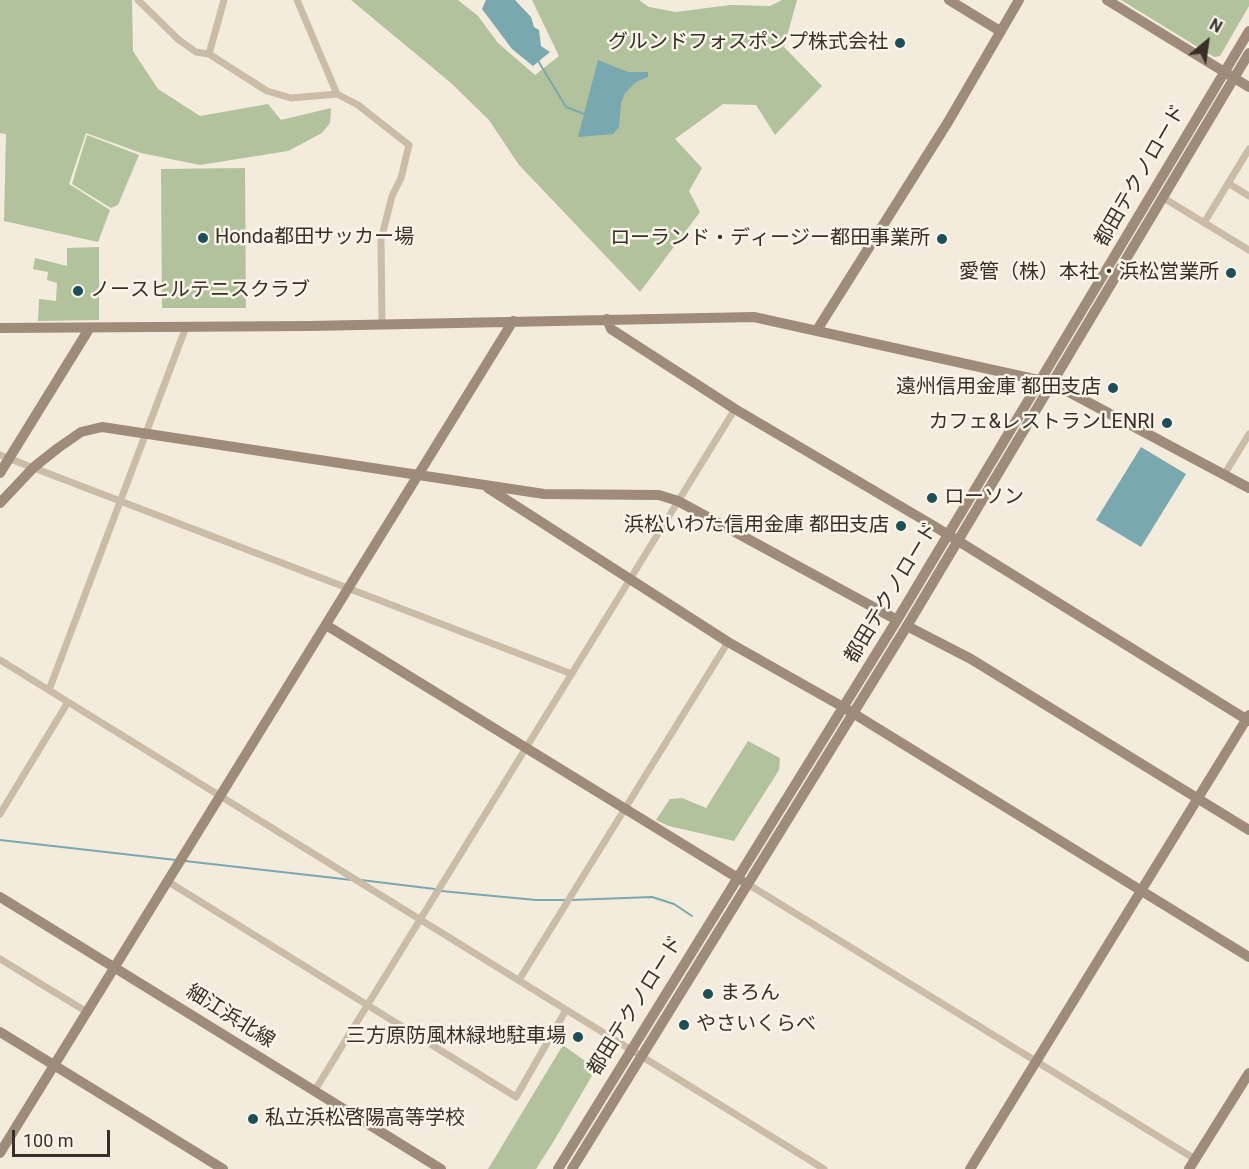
<!DOCTYPE html>
<meta charset="utf-8">
<style>
body{margin:0}
#map{position:relative;width:1249px;height:1169px;overflow:hidden;background:#f3ebdc;font-family:Roboto,sans-serif}
canvas{display:block}
.north{position:absolute;left:1177px;top:12px;width:60px;height:60px;-webkit-text-stroke:4px #faf4e9;paint-order:stroke;rotate:29deg;font-size:16px;font-weight:700;line-height:24px;text-align:center;color:#372f28}
.north::after{content:'';display:block;margin:auto;width:21px;height:27px;background:#372f28;clip-path:polygon(50% 0,100% 100%,50% 72%,0 100%)}
.scale{position:absolute;left:12px;top:1130px;width:98px;height:27px;box-sizing:border-box;border:3px solid #372f28;border-top:0;padding-left:8px;font-size:18px;line-height:21px;white-space:nowrap;color:#372f28;-webkit-text-stroke:4px #faf4e9;paint-order:stroke}
</style>
<div id="map">
<canvas width="1249" height="1169"></canvas>
<div class="north">N</div>
<div class="scale">100 m</div>
</div>
<script>
const g = document.querySelector('canvas').getContext('2d');
g.lineJoin = 'round';
function fillPath(path, color) { g.fillStyle = color; g.fill(path, 'evenodd'); }
const poly = rows => new Path2D(rows.map(r => 'M' + r).join(''));
function strokePath(path, color, width, dash) { g.strokeStyle = color; g.lineWidth = width; g.lineCap = dash ? 'butt' : 'round'; g.setLineDash(dash || []); g.stroke(path); }
function drawText(font, color, halo, rows, align = 'center') {
  g.font = font + ' Roboto,"Noto Sans JP",sans-serif'; g.lineWidth = 5; g.setLineDash([]); g.textBaseline = 'middle'; g.strokeStyle = halo; g.fillStyle = color; for (const [text, x, y, turn = 0] of rows) {
    g.save(); g.translate(x, y); g.rotate((+turn || 0) * Math.PI / 180); g.textAlign = isNaN(turn) ? turn : align; if (halo) g.strokeText(text, 0, 0); g.fillText(text, 0, 0); g.restore();
  }
}
fillPath(poly([
 [0,0,132,0,133,51,158,89,200,116,268,104,281,120,331,108,330,123,322,133,288,151,200,165,141,153,86,133,69,184,110,210,98,242,4,221,6,134,0,133],
 [351,0,458,0,478,16,498,43,535,75,559,56,532,0,639,0,649,7,676,12,730,5,770,6,782,0,797,0,784,47,822,86,775,135,756,105,723,104,675,139,702,168,689,191,700,212,640,292,519,165,489,120,451,83],
 [1121,0,1249,0,1249,6,1220,56,1214,57],
 [87,135,139,155,118,205,111,208,72,184],
 [245,168,246,308,162,308,161,169],
 [99,247,99,320,38,321,39,299,56,301,57,283,47,280,48,272,33,269,35,258,67,266,67,248],
 [748,741,780,758,779,770,734,841,669,826,656,820,670,799,682,798,706,808],
 [563,1045,596,1069,552,1144,536,1169,488,1169]
]), '#b1c29c');
fillPath(poly([
 [486,0,515,0,531,17,534,27,539,30,541,46,550,52,533,66,512,49,482,9],
 [598,60,628,72,648,72,648,77,636,82,625,93,621,103,619,127,613,134,578,137],
 [1141,447,1186,474,1141,547,1096,520]
]), '#7aa8b0');
strokePath(poly([
 [537,59,566,107,584,114],
 [0,840,176,860],
 [185,861,352,880],
 [361,880,435,889],
 [441,891,536,900,567,900],
 [572,900,652,897,674,904,692,916]
]), '#7aa8b0', 2);
strokePath(poly([
 [138,0,179,40,196,52,209,54],
 [224,0,209,54,267,91,291,98,337,94,358,105,409,145,401,178,392,196,381,240,382,324],
 [297,0,337,94],
 [1228,183,1249,196],
 [1162,197,1249,250],
 [1204,223,1249,149],
 [0,455,572,674],
 [1224,475,1249,434],
 [0,660,824,1169],
 [49,690,186,327],
 [0,814,68,702],
 [167,881,516,1097,566,1010],
 [746,883,1195,1159],
 [0,959,87,1012],
 [519,980,728,642],
 [315,1090,735,409]
]), '#cbbca8', 7);
strokePath(poly([
 [949,0,1000,31],
 [1107,0,1249,87],
 [607,319,611,329,735,409,934,526,1249,721],
 [0,328,309,326,754,317,1052,383,1249,488],
 [817,330,948,122,1019,0],
 [0,473,89,329],
 [488,488,728,642,843,707,1249,957],
 [0,503,34,467,58,448,81,432,102,427,544,494,659,495,678,501,897,620],
 [326,625,741,880],
 [907,626,971,659,1249,830],
 [0,897,441,1169],
 [0,1032,223,1169],
 [0,1153,513,321],
 [558,1169,897,620,1249,31],
 [572,1169,907,626,1249,53],
 [970,1169,1249,715],
 [1189,1169,1249,1073]
]), '#9f8b79', 10);
for (const [x, y, r, color] of [
 [900,43,6,"#1d4f5a"],
 [203,238,6,"#1d4f5a"],
 [942,239,6,"#1d4f5a"],
 [1231,273,6,"#1d4f5a"],
 [78,291,6,"#1d4f5a"],
 [1113,388,6,"#1d4f5a"],
 [1167,423,6,"#1d4f5a"],
 [932,498,6,"#1d4f5a"],
 [901,526,6,"#1d4f5a"],
 [708,994,6,"#1d4f5a"],
 [684,1025,6,"#1d4f5a"],
 [578,1037,6,"#1d4f5a"],
 [253,1119,6,"#1d4f5a"]
]) { const dot = new Path2D(); dot.arc(x, y, r, 0, 2 * Math.PI); g.fillStyle = color; g.fill(dot); strokePath(dot, '#faf4e9', 2); }
drawText('20px', '#372f28', '#faf4e9', [
 ["グルンドフォスポンプ株式会社",888,43],
 ["Honda都田サッカー場",215,238,"left"],
 ["ローランド・ディージー都田事業所",930,239],
 ["愛管（株）本社・浜松営業所",1219,273],
 ["ノースヒルテニスクラブ",90,291,"left"],
 ["遠州信用金庫 都田支店",1101,388],
 ["カフェ&レストランLENRI",1155,423],
 ["ローソン",944,498,"left"],
 ["浜松いわた信用金庫 都田支店",889,526],
 ["まろん",720,994,"left"],
 ["やさいくらべ",696,1025,"left"],
 ["三方原防風林緑地駐車場",566,1037],
 ["私立浜松啓陽高等学校",265,1119,"left"]
], 'right');
drawText('20px', '#372f28', '#faf4e9', [
 ["都田テクノロード",1141,176,-60],
 ["都田テクノロード",892,593,-59],
 ["都田テクノロード",636,1006,-58],
 ["細江浜北線",230,1017,32]
]);
</script>
